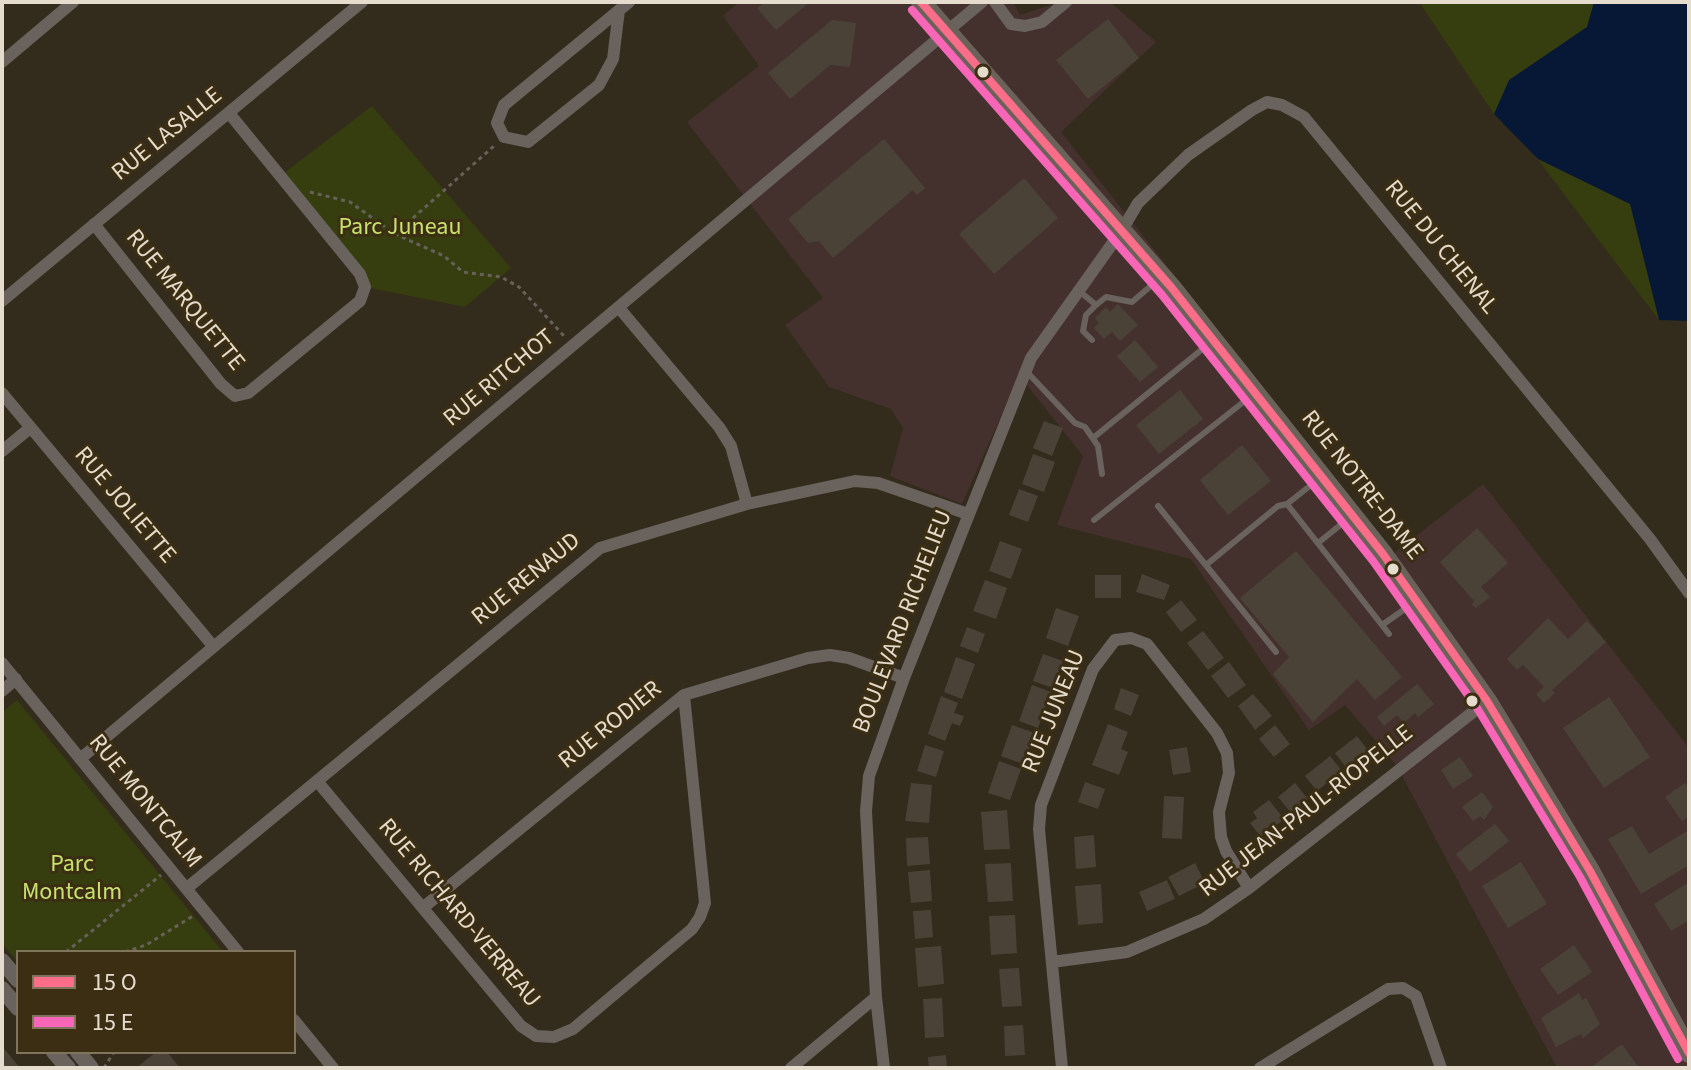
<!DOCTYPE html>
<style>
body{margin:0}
#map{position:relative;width:1691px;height:1070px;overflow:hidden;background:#332b1c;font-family:"Source Sans 3",sans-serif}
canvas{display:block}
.frame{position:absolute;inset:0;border:4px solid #e5dccd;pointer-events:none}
.legend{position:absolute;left:16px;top:950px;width:280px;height:104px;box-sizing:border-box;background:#3c2e13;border:2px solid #80745d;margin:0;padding:10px 14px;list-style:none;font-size:24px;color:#e5dccd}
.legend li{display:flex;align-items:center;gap:16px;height:40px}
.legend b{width:40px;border:2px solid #80745d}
</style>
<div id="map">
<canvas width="1691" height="1070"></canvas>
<div class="frame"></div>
<ul class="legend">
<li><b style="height:10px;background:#fb6d88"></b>15 O</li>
<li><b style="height:10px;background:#fa66b7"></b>15 E</li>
</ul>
</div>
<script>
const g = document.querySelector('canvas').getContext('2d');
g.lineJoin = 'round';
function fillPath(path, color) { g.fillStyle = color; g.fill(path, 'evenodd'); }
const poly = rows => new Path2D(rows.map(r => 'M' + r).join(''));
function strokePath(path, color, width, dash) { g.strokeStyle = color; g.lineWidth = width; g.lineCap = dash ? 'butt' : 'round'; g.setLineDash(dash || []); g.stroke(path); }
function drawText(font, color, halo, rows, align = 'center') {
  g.font = font + ' "Source Sans 3",sans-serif'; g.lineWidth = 6; g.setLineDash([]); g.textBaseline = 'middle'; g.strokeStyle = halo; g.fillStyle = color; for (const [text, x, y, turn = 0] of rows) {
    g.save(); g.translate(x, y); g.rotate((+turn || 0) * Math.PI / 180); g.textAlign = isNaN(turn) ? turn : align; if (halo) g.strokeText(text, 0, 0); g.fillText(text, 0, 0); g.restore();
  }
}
fillPath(poly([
 [739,2,1013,2,1020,15,1059,2,1110,2,1156,42,1061,132,1394,553,1483,484,1689,748,1689,1068,1557,1068,1397,766,1345,705,1309,730,1191,559,1057,525,1083,456,1019,375,962,504,890,476,903,428,891,409,829,387,785,325,823,298,687,122,759,66,723,16]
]), '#44312e');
fillPath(poly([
 [1419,2,1689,2,1689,321,1659,320,1527,145,1494,114],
 [372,106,511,268,465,307,365,287,280,176],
 [17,700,223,952,18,952,18,963,2,943,2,712]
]), '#363e0f');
fillPath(poly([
 [1594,2,1689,2,1689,321,1659,320,1630,204,1538,159,1494,114,1509,80,1587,27]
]), '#061835');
fillPath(poly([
 [765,2,810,2,776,30,757,8],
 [1108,19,1139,58,1088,99,1056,60],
 [832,20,856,23,850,67,830,65,790,99,768,73],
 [884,139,925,188,917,195,913,190,833,258,819,241,808,243,788,219],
 [1024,178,1058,218,994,274,959,234],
 [1118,304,1138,325,1120,341,1112,332,1104,339,1094,328,1099,323,1095,318,1106,307,1110,312],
 [1135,340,1158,367,1140,382,1117,356],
 [1180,390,1203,419,1159,454,1136,425],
 [1044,421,1063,428,1052,456,1033,448],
 [1242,445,1271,481,1228,515,1200,480],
 [1033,454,1055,462,1044,492,1022,484],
 [1019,489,1038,496,1028,522,1009,515],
 [1477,528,1508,563,1481,587,1490,597,1476,608,1472,605,1474,601,1440,562],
 [1000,541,1022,549,1011,579,989,571],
 [1296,551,1402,677,1375,700,1357,679,1313,722,1273,674,1289,657,1240,598],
 [1142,574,1170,585,1164,600,1136,592],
 [1095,575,1121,575,1121,598,1095,598],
 [985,580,1007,588,996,619,973,611],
 [1181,600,1197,620,1181,632,1166,612],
 [1056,608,1079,616,1068,646,1046,638],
 [1548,618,1568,639,1587,621,1606,642,1552,690,1555,693,1544,703,1536,694,1544,687,1523,665,1517,670,1507,659],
 [967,627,985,634,978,653,960,646],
 [1203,631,1224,658,1208,670,1187,643],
 [1043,654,1063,661,1053,688,1033,681],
 [956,657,975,664,962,699,944,692],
 [1229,662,1246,685,1228,698,1211,676],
 [1417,684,1434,704,1418,717,1415,713,1404,723,1397,715,1384,726,1377,717],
 [1032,685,1051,692,1038,728,1019,721],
 [1121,688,1139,695,1131,716,1114,709],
 [1253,694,1272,716,1255,730,1238,706],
 [941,696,958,703,954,713,964,716,960,726,952,723,945,741,928,734],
 [1609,697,1650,757,1604,788,1563,728],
 [1108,724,1128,732,1121,749,1128,752,1119,775,1092,765],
 [1012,725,1035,733,1023,764,1001,756],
 [1275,725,1290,744,1274,757,1259,739],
 [1357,736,1370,753,1348,770,1335,753],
 [925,745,944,751,936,777,917,771],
 [1187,747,1191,772,1173,775,1169,750],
 [1330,756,1342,771,1317,791,1305,776],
 [1460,757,1473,776,1453,789,1441,770],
 [999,761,1021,769,1010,800,988,793],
 [1085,782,1105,789,1098,809,1078,802],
 [911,783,932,785,929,823,905,821],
 [1295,783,1308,799,1291,813,1278,797],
 [1685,783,1689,789,1689,816,1682,821,1665,797],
 [1482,792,1493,807,1484,820,1480,816,1473,821,1462,807],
 [1164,796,1184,797,1182,839,1162,838],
 [1269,800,1284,819,1272,829,1269,826,1261,837,1250,823,1257,818,1253,812],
 [1007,810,1010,849,984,850,981,812],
 [1495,824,1509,841,1470,872,1456,854],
 [1632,826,1649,854,1689,830,1689,865,1641,894,1608,839],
 [1094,835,1096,867,1076,869,1074,837],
 [928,837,930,864,907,866,906,838],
 [1521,862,1547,904,1508,928,1482,886],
 [1011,863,1013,901,988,902,985,864],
 [1195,863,1205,883,1179,896,1168,877],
 [930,870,932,901,911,903,908,872],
 [1167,880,1175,899,1147,911,1139,892],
 [1689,882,1689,920,1671,931,1654,904],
 [1101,884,1103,923,1078,925,1075,886],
 [931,910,933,937,915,939,913,911],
 [1015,915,1017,953,991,955,989,916],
 [1574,945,1592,972,1558,995,1540,969],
 [941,946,944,984,918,987,915,948],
 [1019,968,1022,1006,1002,1007,999,969],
 [1579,993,1582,1000,1586,998,1600,1024,1583,1038,1581,1034,1556,1047,1541,1018],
 [942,998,944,1037,925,1038,923,999],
 [1023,1025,1025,1055,1005,1056,1004,1026],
 [1622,1044,1639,1068,1590,1068],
 [2,1046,20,1068,2,1068],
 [156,1052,167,1052,180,1068,136,1068],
 [946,1055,947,1068,929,1068,928,1057]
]), '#4a4237');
strokePath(poly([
 [310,192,350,202,395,234,444,256,463,272,501,277,519,287,564,336],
 [395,234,494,146],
 [66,952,161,875],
 [125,952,146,945,193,916],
 [104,1068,114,1052]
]), '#67615a', 3, [4, 4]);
strokePath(poly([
 [1078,290,1096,305],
 [1092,340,1083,331,1086,315,1096,305,1106,297,1132,302,1159,279],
 [1027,372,1075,423,1085,427,1098,446,1102,474],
 [1093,438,1211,342],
 [1287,504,1389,634],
 [1158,506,1276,652],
 [1094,520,1251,396],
 [1318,543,1349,518],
 [1206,565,1278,506,1287,504,1320,478],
 [1382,625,1415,602]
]), '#69625d', 6);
strokePath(poly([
 [995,2,1011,24,1025,26,1042,22,1066,2],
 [619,10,613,59,599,85,528,142,504,137,497,123,504,105,629,2],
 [2,62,73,2],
 [94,224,221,384,235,396,248,393,360,301,365,287,360,274,229,113],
 [2,301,362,2],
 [620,309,719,427,731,446,747,504],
 [2,393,213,646],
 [2,451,30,428],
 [2,663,238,952],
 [2,691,16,679],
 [80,759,982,2],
 [317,781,521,1026,536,1036,554,1037,573,1029,692,929,700,917,705,903,684,695],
 [187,888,600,548,747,504,855,481,878,483,968,514],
 [425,906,684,695,808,658,830,655,849,658,904,678],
 [1052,962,1127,952,1204,919,1249,888,1487,701],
 [294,1020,333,1068],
 [791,1068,876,997],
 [884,1068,876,997,866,811,869,776,904,678,1031,358,1122,230,1138,203,1188,155,1252,110,1267,102,1282,105,1304,117,1650,539,1689,593],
 [1062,1068,1039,829,1041,805,1093,669,1115,640,1131,638,1147,644,1217,733,1227,753,1229,773,1219,812,1221,837,1226,851,1249,888],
 [1260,1068,1388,989,1403,988,1416,996,1441,1068]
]), '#69625d', 12);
strokePath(poly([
 [2,961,18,980],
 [2,989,18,1008],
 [54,1052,68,1068],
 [78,1052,91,1068]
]), '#69625d', 16);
strokePath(poly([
 [921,2,1171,287,1383,554,1487,701,1590,871,1689,1053]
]), '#6a6259', 20);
strokePath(poly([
 [921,2,1171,287,1383,554,1487,701,1590,871,1689,1053]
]), '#fb6d88', 8);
strokePath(poly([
 [912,10,1162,295,1373,561,1477,708,1580,877,1678,1059]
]), '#fa66b7', 8);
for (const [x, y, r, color] of [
 [983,72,7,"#e5dccd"],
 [1393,569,7,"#e5dccd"],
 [1472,701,7,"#e5dccd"]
]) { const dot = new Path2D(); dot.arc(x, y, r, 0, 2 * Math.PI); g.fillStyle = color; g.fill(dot); strokePath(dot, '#3c2e13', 3); }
drawText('24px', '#e5dccd', '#3c2e13', [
 ["RUE LASALLE",168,135,-39],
 ["RUE DU CHENAL",1440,248,51],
 ["RUE MARQUETTE",184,301,51],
 ["RUE RITCHOT",500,379,-40],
 ["RUE NOTRE-DAME",1361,486,52],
 ["RUE JOLIETTE",124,506,50],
 ["RUE RENAUD",527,580,-39],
 ["BOULEVARD RICHELIEU",904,622,-69],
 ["RUE JUNEAU",1055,712,-68],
 ["RUE RODIER",611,726,-39],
 ["RUE MONTCALM",144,802,51],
 ["RUE JEAN-PAUL-RIOPELLE",1307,812,-38],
 ["RUE RICHARD-VERREAU",458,914,50]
]);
drawText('24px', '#c7e16c', '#3c2e13', [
 ["Parc Juneau",400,229],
 ["Parc",72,866],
 ["Montcalm",72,894]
]);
</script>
